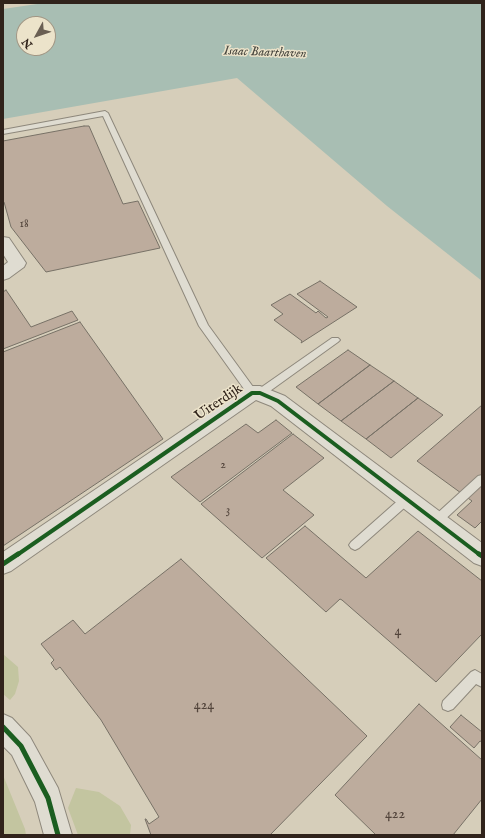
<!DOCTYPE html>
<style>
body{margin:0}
#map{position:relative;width:485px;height:838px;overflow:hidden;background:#d6ceba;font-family:"IM FELL English",serif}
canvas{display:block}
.frame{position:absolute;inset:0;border:4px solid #30231b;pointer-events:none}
.north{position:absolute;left:16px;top:16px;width:40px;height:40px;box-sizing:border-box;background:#ece3ca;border:1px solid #a19684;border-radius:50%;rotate:230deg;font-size:11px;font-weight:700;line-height:16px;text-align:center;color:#30231b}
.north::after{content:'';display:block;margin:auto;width:14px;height:18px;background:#6a5f53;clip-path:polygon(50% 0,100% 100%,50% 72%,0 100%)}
</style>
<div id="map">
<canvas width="485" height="838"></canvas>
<div class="frame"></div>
<div class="north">N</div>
</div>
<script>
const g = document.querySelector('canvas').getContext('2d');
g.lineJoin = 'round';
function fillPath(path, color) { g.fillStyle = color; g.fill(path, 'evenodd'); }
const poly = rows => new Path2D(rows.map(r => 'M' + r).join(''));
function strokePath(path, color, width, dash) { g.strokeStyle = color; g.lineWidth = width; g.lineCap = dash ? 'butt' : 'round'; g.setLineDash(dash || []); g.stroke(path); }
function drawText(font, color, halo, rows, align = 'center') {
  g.font = font + ' "IM FELL English",serif'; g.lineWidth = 3; g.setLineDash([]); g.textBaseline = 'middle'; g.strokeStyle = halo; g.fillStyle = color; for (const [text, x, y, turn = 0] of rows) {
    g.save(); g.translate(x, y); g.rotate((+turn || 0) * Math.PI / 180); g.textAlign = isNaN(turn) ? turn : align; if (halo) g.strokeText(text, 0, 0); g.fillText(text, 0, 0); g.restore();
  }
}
fillPath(poly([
 [3,654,18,667,19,681,15,694,10,700,3,694],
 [3,775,25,829,26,835,3,835],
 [76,788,99,792,120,806,131,825,130,835,78,835,68,808]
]), '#c3c5a0');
fillPath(poly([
 [44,3,482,3,482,281,387,206,237,78,3,119,3,9],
 [24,24,48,24,48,48,24,48]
]), '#a8beb3');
const building = poly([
 [84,126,89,126,123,204,138,201,160,248,46,272,11,227,4,202,3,202,3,141,84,126],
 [320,281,357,307,301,343,302,341,274,320,283,314,271,305,290,294,316,313,318,311,326,318,328,317,297,294,320,281],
 [6,290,31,327,72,311,78,320,3,349,3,292,6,290],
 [80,322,163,439,3,546,3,352,80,322],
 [348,350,370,365,318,404,296,387,348,350],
 [370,365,394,381,341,421,318,404,370,365],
 [394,381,418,398,366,439,341,421,394,381],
 [418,398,443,415,391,458,366,439,418,398],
 [482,405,482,521,475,528,457,515,472,501,417,461,482,405],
 [276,420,292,433,200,502,171,477,246,424,258,433,276,420],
 [293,434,324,458,283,490,314,515,262,558,201,504,293,434],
 [305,526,366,578,418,531,482,581,482,634,436,682,342,600,340,599,326,612,266,558,305,526],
 [181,559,367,736,270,835,151,835,145,819,146,819,149,824,159,817,101,720,60,667,56,670,51,663,54,660,41,644,73,620,85,634,181,559],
 [419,704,482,760,482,799,453,835,376,835,335,795,419,704],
 [461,715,482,732,482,742,480,741,474,748,450,727,461,715]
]);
fillPath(building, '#bdac9d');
strokePath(building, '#777166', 1);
const service = poly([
 [105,111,108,113,208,325,256,391,332,338,338,338,340,340,338,342,263,396,249,396,199,326,103,116,3,134,3,130,105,111],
 [482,475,482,485,440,524,436,526,432,524,430,521,432,518,478,476,482,475],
 [407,495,411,496,412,499,411,502,359,548,355,550,351,548,349,545,351,542,403,496,407,495],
 [475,670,482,674,482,687,476,684,453,709,448,711,443,709,442,705,443,701,471,672,475,670]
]);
const minor = poly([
 [3,237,9,238,26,263,24,267,9,278,3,280,3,266,8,262,3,254,3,237],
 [252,386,260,386,285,396,482,543,482,566,474,563,271,406,256,400,11,571,3,574,3,552,245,388,252,386],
 [3,714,12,718,30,737,58,788,72,835,44,835,35,802,12,755,3,746,3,714]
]);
strokePath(service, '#8e887c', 2);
strokePath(minor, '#8e887c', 2);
fillPath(service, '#dfdcd1');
fillPath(minor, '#dfdcd1');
strokePath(poly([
 [17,555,252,393,260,393,278,401,480,555]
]), '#1b5e20', 4);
strokePath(poly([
 [479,554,482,556],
 [3,564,18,554],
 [3,727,21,746,48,798,58,835]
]), '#1b5e20', 5);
drawText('12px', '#53453c', null, [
 ["18",24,225],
 ["2",223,466],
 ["3",228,511]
]);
drawText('italic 13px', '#494840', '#ece3ca', [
 ["Isaac Baarthaven",265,53,2]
]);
drawText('14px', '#30231b', '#ece3ca', [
 ["Uiterdijk",219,403,-34]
]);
drawText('14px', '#53453c', null, [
 ["4",398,632],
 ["424",204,706],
 ["422",395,815]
]);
</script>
